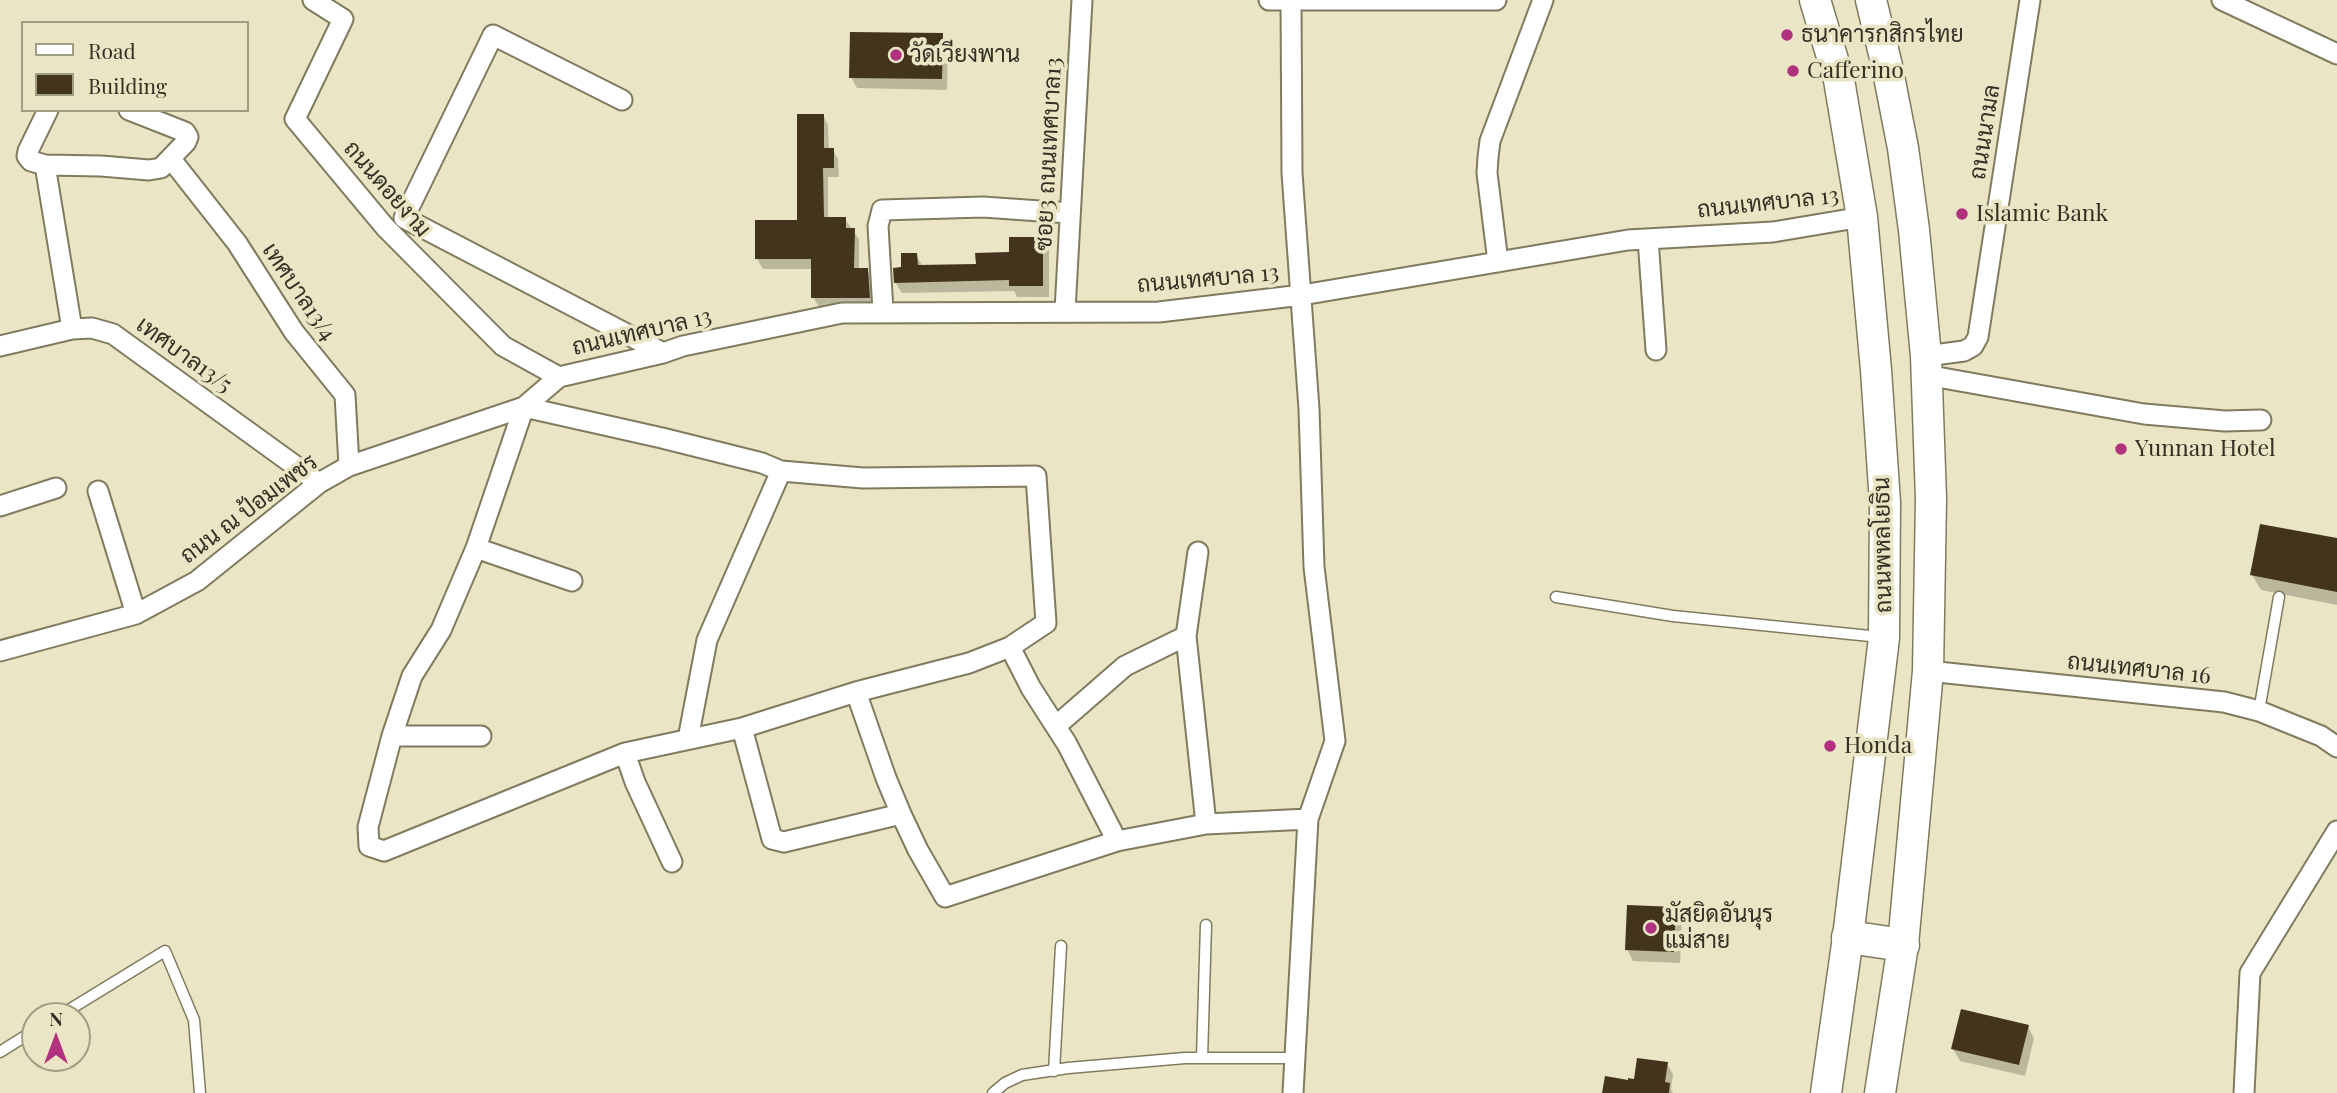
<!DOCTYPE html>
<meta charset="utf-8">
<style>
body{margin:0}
#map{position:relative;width:2337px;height:1093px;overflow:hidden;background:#eae5c5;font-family:"Playfair Display",serif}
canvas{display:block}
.legend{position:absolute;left:21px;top:21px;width:228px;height:91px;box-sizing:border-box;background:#eae5c5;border:2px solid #a19d85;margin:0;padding:9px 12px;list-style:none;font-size:21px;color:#333124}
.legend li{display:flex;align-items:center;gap:14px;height:35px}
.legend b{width:35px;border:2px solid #a19d85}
.north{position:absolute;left:21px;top:1002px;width:70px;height:70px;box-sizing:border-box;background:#eae5c5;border:2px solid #a19d85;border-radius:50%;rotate:0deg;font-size:19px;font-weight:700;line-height:28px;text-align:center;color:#333124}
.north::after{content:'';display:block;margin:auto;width:24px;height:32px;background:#b2317e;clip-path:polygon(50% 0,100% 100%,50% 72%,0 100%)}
</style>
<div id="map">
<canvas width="2337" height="1093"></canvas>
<ul class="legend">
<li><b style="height:9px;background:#fff"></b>Road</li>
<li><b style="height:19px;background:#43341d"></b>Building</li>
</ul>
<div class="north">N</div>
</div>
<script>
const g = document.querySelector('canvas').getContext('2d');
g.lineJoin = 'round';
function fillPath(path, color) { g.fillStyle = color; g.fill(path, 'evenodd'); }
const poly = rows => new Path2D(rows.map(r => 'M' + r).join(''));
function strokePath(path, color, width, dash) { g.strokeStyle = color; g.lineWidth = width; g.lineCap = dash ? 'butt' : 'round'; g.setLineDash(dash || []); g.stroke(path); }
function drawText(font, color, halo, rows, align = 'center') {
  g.font = font + ' "Playfair Display",Sarabun,serif'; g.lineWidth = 7; g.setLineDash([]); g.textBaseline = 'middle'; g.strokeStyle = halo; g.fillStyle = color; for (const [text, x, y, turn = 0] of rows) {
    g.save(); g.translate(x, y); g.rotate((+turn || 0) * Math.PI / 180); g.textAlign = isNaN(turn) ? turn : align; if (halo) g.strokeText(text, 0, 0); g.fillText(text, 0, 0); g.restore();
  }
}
fillPath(poly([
 [942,35,948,46,947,90,857,88,851,77],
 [823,115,828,125,829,150,833,150,838,159,839,177,828,177,828,219,845,219,859,239,859,270,867,270,873,280,874,307,819,307,813,297,813,269,763,269,757,259,799,221],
 [1042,238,1049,250,1049,297,1017,297,1014,291,902,293,895,282,903,269,916,255,923,267,977,266,1011,254],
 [2337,540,2337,605,2261,590,2252,575],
 [1675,909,1682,920,1680,963,1633,961,1627,949],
 [2028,1027,2034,1038,2025,1076,1960,1061,1953,1049],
 [1667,1064,1673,1074,1671,1090,1673,1093,1604,1093,1636,1081]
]), '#0003');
fillPath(poly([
 [850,32,943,33,942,79,849,78],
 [797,114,824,114,824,148,834,148,834,168,823,168,824,217,846,217,846,228,855,228,854,268,868,268,870,298,811,298,811,259,755,259,755,220,797,220],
 [1009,237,1043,237,1043,286,1009,286,1009,280,894,283,893,268,901,267,901,253,917,253,918,265,976,264,975,253,1009,252],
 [2260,524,2337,538,2337,592,2250,575],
 [1627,905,1676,907,1674,952,1625,950],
 [1961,1009,2029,1025,2019,1065,1951,1049],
 [1637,1058,1668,1062,1665,1082,1670,1083,1669,1093,1602,1093,1605,1076,1628,1080,1628,1078,1634,1079]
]), '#43341d');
const service = poly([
 [1556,597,1673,616,1880,637],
 [2259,711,2279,597],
 [59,1016,165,951,194,1020,200,1093],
 [0,1052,35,1030],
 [1202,1058,1206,925],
 [1054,1071,1061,946],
 [993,1093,1005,1083,1022,1075,1068,1068,1185,1058,1295,1058]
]);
const minor = poly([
 [313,0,343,19,295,119,385,227,503,346,559,377],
 [1269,0,1496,0],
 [1291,0,1292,173,1309,409,1314,567,1335,741,1308,819,1293,1093],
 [2222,0,2337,54],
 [622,100,493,35,404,218,663,353],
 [48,110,28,151,27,156,31,161,45,165,101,166,149,170,161,168,186,142,188,137,185,132,129,110],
 [171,159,237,243,294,332,345,395,349,466],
 [45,165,72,329],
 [1648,239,1656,350],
 [1498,262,1487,173,1488,157,1490,141,1543,0],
 [883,311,878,226,882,210,983,207,1069,213],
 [1065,311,1082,0],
 [0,346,72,329,92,328,113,334,319,483],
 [1926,356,1964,351,1973,346,1978,337,2030,0],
 [1926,375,2144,414,2225,421,2261,420],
 [524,407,662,438,762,463,781,471,863,478,1036,476,1046,623,1010,647,969,663,856,692,742,728,625,753,384,851,369,846,368,827,392,736,412,676,441,630,476,548,524,407],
 [98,491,136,614],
 [0,506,56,488],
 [476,548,572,581],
 [1198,552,1186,636,1206,824],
 [1010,647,1031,688,1067,744,1117,841],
 [0,651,136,614,197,581,319,483,349,466,524,407,559,377,663,353,683,346,842,313,1159,312,1302,295,1628,240,1773,232,1862,217],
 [1928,671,2224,702,2259,711,2321,736,2337,747],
 [856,692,886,778,901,814,918,850,945,897,1117,841,1206,824,1308,819],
 [1056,726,1125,666,1186,636],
 [742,728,772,839,784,842,901,814],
 [392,736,481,736],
 [688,739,707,640,781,471],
 [625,753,635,782,672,862],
 [2244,1093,2250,973,2337,831]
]);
const primary = poly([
 [1815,0,1839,80,1862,217,1876,370,1885,503,1884,638,1848,937,1826,1093],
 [1871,0,1887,66,1903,148,1914,230,1926,356,1931,499,1928,671,1903,945,1880,1093]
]);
const trunk = poly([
 [1848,937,1903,945]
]);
strokePath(service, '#807b5f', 13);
strokePath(minor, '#807b5f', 23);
strokePath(primary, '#807b5f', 33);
strokePath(trunk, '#807b5f', 35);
strokePath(service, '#fff', 10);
strokePath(minor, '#fff', 19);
strokePath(primary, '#fff', 30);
strokePath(trunk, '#fff', 32);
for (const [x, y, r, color] of [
 [1787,35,7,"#b2317e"],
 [896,55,7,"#b2317e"],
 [1793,71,7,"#b2317e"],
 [1962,214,7,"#b2317e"],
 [2121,449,7,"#b2317e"],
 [1830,746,7,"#b2317e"],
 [1651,928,7,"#b2317e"]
]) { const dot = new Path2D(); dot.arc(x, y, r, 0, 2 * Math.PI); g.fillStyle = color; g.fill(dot); strokePath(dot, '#eae5c5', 2.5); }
drawText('23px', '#333124', '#eae5c5', [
 ["ธนาคารกสิกรไทย",1801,35],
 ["วัดเวียงพาน",910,55],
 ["Cafferino",1807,71],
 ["Islamic Bank",1976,214],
 ["Yunnan Hotel",2135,449],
 ["Honda",1844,746],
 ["มัสยิดอันนุร",1665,915],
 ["แม่สาย",1665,941]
], 'left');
drawText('23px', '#333124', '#eae5c5', [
 ["ถนนนามล",1985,132,-81],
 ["ซอย3 ถนนเทศบาล13",1049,154,-87],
 ["ถนนดอยงาม",387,189,49],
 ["ถนนเทศบาล 13",1768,203,-6],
 ["ถนนเทศบาล 13",1208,279,-5],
 ["เทศบาล13/4",299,292,56],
 ["ถนนเทศบาล 13",642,332,-13],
 ["เทศบาล13/5",184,355,36],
 ["ถนน ณ ป้อมเพชร",249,509,-37],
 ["ถนนพหลโยธิน",1883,545,-91],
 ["ถนนเทศบาล 16",2139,669,6]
]);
</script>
